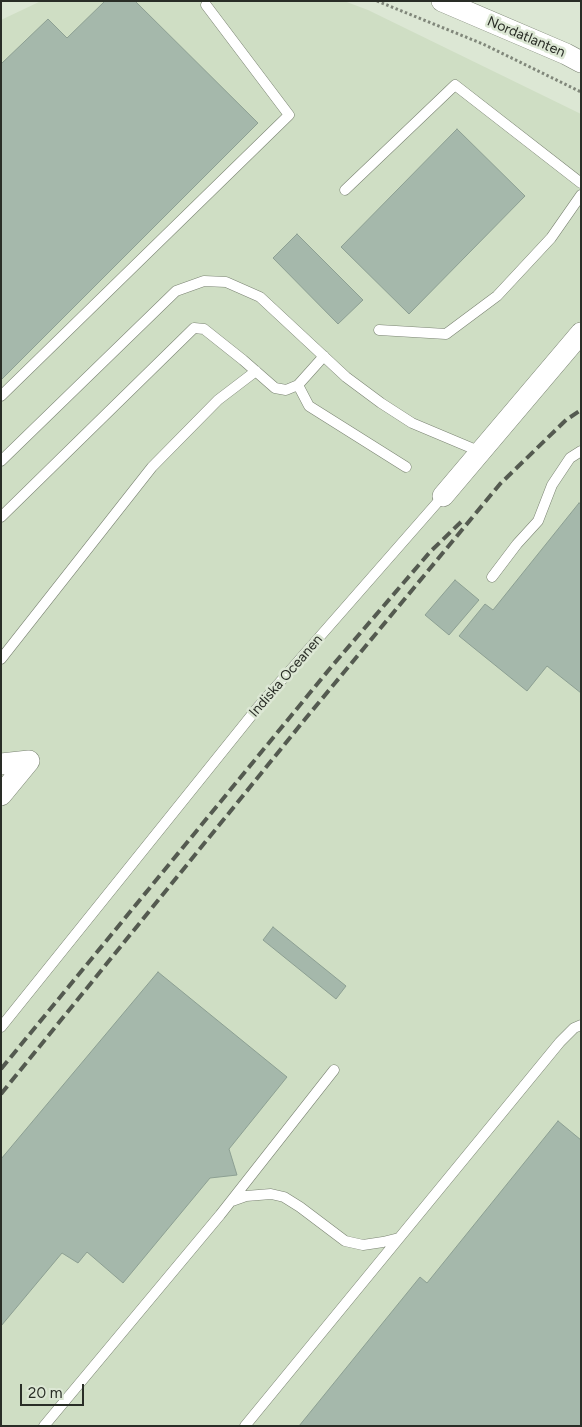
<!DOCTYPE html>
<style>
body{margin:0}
#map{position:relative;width:582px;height:1427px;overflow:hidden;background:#dce7d4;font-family:Figtree,sans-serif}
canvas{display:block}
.frame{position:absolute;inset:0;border:2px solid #292d26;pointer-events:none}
.scale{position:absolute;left:20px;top:1384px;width:64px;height:22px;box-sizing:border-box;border:2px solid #292d26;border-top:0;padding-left:6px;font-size:15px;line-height:18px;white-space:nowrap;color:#292d26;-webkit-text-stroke:4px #dce7d4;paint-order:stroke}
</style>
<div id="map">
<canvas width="582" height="1427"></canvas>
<div class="frame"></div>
<div class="scale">20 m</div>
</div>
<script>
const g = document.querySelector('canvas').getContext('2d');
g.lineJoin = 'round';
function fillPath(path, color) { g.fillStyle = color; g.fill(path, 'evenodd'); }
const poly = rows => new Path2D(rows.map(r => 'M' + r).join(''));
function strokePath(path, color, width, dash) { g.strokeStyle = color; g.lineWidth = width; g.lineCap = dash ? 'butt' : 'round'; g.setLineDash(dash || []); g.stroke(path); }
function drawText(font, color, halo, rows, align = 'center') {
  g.font = font + ' Figtree,sans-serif'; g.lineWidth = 5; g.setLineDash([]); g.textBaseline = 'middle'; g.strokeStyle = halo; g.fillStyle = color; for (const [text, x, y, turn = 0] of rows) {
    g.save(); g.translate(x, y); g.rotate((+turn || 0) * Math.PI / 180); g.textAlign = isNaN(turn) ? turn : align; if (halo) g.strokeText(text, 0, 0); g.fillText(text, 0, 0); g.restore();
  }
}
fillPath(poly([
 [41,1,344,1,368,10,581,114,581,1426,1,1426,1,20]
]), '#cfdec4');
const building = poly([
 [105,1,135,1,258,123,1,380,1,64,48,19,67,38,105,1],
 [457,129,525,196,409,314,341,247,457,129],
 [297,234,363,300,338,324,273,258,297,234],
 [579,503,581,504,581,693,547,666,527,691,459,636,485,604,493,610,579,503],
 [455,580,479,600,449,635,425,615,455,580],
 [273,927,346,986,336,999,263,940,273,927],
 [158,972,287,1077,229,1149,237,1175,210,1178,123,1283,87,1252,78,1263,62,1253,1,1326,1,1159,158,972],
 [558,1121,581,1140,581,1426,299,1426,420,1277,427,1283,558,1121]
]);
fillPath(building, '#a5b8ab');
strokePath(building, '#8da093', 1);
const service = poly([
 [345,190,455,85,581,183],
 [379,330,446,334,497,296,551,238,581,195],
 [298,385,309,406,406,467],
 [1,396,289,115,206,5],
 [1,461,176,291,204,281,226,282,260,297,346,377,381,403,412,423,481,452],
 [1,517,194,328,204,329,243,360,275,388,286,390,298,385,324,356],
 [492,577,517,544,538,521,552,485,570,458,581,451],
 [1,659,152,467,218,400,256,371],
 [1,1027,259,706,443,496],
 [232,1201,246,1196,271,1194,284,1197,300,1207,345,1241,363,1245,383,1242,399,1238],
 [44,1426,220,1215,334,1070],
 [245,1426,560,1042,574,1028,581,1025]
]);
const minor = poly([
 [442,1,566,54,581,62],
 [443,496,581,333],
 [1,764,29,761],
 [1,795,29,761]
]);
strokePath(service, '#7b8473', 11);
strokePath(minor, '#7b8473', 22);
strokePath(poly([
 [377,1,483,44,581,92]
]), '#80877a', 3, [2.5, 2.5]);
strokePath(service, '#fff', 10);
strokePath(minor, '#fff', 21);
strokePath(poly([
 [1,1069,332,666,430,552,464,519],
 [1,1094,306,718,500,484,566,420,581,410]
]), '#545a50', 4, [10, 5]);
drawText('14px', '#292d26', '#dce7d4', [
 ["Nordatlanten",526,37,23],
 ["Indiska Oceanen",286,676,-49]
]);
</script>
